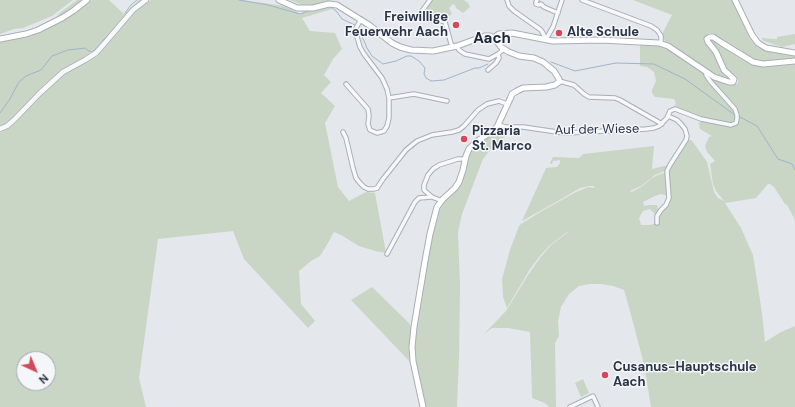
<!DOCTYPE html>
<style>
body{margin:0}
#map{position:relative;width:795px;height:407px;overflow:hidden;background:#e4e7ec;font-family:"DM Sans",sans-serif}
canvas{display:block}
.north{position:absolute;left:16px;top:351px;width:40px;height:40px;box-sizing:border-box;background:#f4f6f9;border:1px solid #a4a8b1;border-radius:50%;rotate:136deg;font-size:11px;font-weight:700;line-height:16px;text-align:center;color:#2b3445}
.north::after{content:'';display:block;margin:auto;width:14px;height:18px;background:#d1495b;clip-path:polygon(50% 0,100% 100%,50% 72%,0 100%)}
</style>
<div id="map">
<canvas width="795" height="407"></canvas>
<div class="north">N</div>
</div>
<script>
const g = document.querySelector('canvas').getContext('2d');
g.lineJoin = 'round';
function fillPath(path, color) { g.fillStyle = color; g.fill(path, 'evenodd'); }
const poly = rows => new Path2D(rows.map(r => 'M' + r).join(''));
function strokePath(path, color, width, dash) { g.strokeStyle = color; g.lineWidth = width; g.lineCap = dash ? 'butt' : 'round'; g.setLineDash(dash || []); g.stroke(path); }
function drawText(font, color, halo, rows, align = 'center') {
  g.font = font + ' "DM Sans",sans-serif'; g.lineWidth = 3; g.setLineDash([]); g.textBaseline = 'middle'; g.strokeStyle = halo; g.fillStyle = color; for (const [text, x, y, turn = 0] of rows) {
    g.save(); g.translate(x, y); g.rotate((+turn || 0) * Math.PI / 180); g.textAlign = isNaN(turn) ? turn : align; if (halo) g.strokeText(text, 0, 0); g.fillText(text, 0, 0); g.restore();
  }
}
fillPath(poly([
 [0,0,73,0,52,16,23,28,14,29,0,34],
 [77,0,83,0,60,16,57,15],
 [92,0,109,0,124,14,139,0,143,0,125,16,86,57,62,71,49,81,11,121,0,128,0,41,33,34,62,21],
 [151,0,242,0,284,6,300,14,320,7,332,5,332,9,302,18,310,31,335,33,342,49,333,59,324,75,331,82,321,93,335,106,325,123,338,187,349,201,366,192,375,193,386,253,375,251,359,246,341,235,334,232,328,243,320,256,311,261,299,271,301,304,315,321,308,328,244,259,233,231,158,239,139,378,146,407,0,407,0,133,13,125,38,96,62,75,97,53,131,16,143,5],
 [24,359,48,359,48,383,24,383],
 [290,0,331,0,331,2,310,6,306,6,302,5],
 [431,0,464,0,468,3,470,7,463,13,456,8,455,5,453,4,449,8,452,14,443,20,440,20,425,17,422,13,425,10],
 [633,0,732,0,749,37,757,47,765,50,795,56,795,60,771,62,756,62,722,41,713,33,709,33,705,36,705,42,712,49,724,75,730,79,729,80,714,75,667,43,665,41,662,34,672,15],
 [795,34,795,44,782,47,764,41,762,39,762,38,774,39,777,39,777,37],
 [711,39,719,45,755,65,764,65,795,63,795,220,787,205,785,204,774,187,770,184,768,184,756,198,725,203,741,228,753,255,762,313,765,342,781,332,795,326,795,407,651,407,644,364,630,311,624,290,613,286,601,284,589,284,579,286,569,294,561,307,558,321,559,336,555,343,556,407,549,407,545,403,532,398,530,332,508,328,492,328,484,334,506,311,528,275,540,258,550,246,568,232,567,232,549,246,539,257,530,269,507,308,503,297,502,279,510,250,519,226,521,224,542,211,576,192,588,187,594,188,594,186,589,186,580,188,558,201,522,221,546,168,557,167,560,163,560,160,553,161,552,164,551,164,550,163,553,157,579,158,583,154,654,146,652,169,669,165,667,170,655,175,641,186,630,191,632,192,641,187,652,178,658,175,667,172,669,196,661,194,655,196,643,202,644,206,649,205,657,205,659,212,656,215,650,209,646,210,643,211,639,218,641,225,650,225,657,223,659,228,657,223,658,216,661,210,667,205,670,198,669,170,670,165,687,140,691,140,693,142,707,162,714,192,718,198,724,201,716,191,713,184,710,164,715,161,707,152,705,146,709,137,712,136,700,129,699,127,700,125,698,124,703,120,674,108,676,103,674,99,655,97,652,93,652,90,656,81,654,72,647,67,640,66,640,43,662,45,669,49,703,71,710,82,731,104,736,114,736,117,735,122,733,123,703,120,732,126,738,123,738,114,736,108,708,77,708,75,726,84,736,84,738,83,738,80,737,77,724,66,719,54,711,43,709,41],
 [504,128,514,129,501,140,489,151,483,159,462,214,458,232,460,285,459,357,457,407,425,407,416,365,414,350,416,329,431,235,438,211,442,203,456,190,472,147,479,141,498,130],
 [372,287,410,324,409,325,412,326,412,364,351,300],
 [583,379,589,393,581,397,575,383]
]), '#c9d6c5');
strokePath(poly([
 [239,0,268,5,300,14,311,10],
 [330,6,337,12,342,19,355,25],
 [125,13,131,5,137,0],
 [358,27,367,48,372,56,383,64,396,61,407,56,411,56,419,61,425,68,424,74,426,78,431,81,444,80,475,68,479,68,488,64],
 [551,62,575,71,616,63,654,64,685,79,735,115],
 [0,113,10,99,14,91,19,82,26,76,41,70,52,56,68,50,85,48,89,51,92,52,118,24],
 [738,116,757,126,778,159,792,164,795,170]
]), '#9fb4cc', 1);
const minor = poly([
 [430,0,422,11,422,15,424,17,428,19,436,21,444,21,445,22,452,47],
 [507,0,509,6,514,11,541,30,544,35,544,39],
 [537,0,536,2,536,4,539,5,541,4,544,7,558,13],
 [582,0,651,26,657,30,661,36,661,43],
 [546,39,553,27,562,0],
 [457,46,459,50,465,54,489,59,498,54,504,49],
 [488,70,496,63,499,58,498,54],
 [559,81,574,85,584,94,589,97,615,98,620,100,662,124],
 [346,84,368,109,369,116,368,124,370,130,377,133,384,131,387,126,389,118,389,98,387,89,382,78,364,54,360,47,355,30,361,19],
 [389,98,414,94,447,101],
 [499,125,505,127,523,127,564,133,646,129,654,128,659,126,667,118,670,111,675,109,701,119,731,125,736,123,737,119,737,115,735,109,710,81,706,75,706,72],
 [343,132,346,138,353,168,356,178,360,183,364,187,368,189,374,189,377,188,383,179,406,150,417,141,432,135,452,132,459,130,464,126,478,110,487,104,499,101,507,104],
 [442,201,432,197,424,190,424,185,428,175,433,169,439,165,458,159,465,159],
 [657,223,657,216,661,210,666,205,669,198,667,171,670,165,686,140,687,136,685,129,681,124,677,120,668,116],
 [387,254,415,202,419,198,431,197],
 [570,407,593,396,598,407]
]);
const tertiary = poly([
 [0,129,7,126,14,120,40,93,63,72,85,60,96,53,104,44,133,10,146,0]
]);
const secondary = poly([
 [279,0,297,8,313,8,329,4,337,5,369,25,392,43,400,47,411,50,433,51,457,46,485,36,490,36,495,39,502,48,509,52,519,56,534,58,543,62,554,71,559,79,559,82,555,85,546,87,523,88,517,91,512,94,510,99,497,127,491,132,476,142,469,149,466,156,463,170,459,182,455,188,443,199,437,207,430,234,425,261,414,327,412,347,413,361,423,407],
 [735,0,752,35,758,43,766,48,795,53],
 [493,38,499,34,512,33,553,41,601,40,659,43,668,46,714,77,729,82,733,82,734,79,724,70,716,52,708,42,707,39,710,37,713,37,722,43,753,62,763,64,795,61],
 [0,39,26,34,38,30,62,18,73,11,87,0]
]);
strokePath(minor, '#a9aeb7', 5.5);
strokePath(tertiary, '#a9aeb7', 6);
strokePath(secondary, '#a9aeb7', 7);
strokePath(minor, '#f7f8fa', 3.5);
strokePath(tertiary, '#f7f8fa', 4.5);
strokePath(secondary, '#fff', 5);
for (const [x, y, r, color] of [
 [456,25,4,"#d1495b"],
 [559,33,4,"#d1495b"],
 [464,139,4,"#d1495b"],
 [605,375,4,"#d1495b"]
]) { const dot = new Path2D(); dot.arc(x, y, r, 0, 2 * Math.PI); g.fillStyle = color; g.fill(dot); strokePath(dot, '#f4f6f9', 1.5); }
drawText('bold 13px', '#2b3445', '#f4f6f9', [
 ["Freiwillige",448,18,"right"],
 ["Feuerwehr Aach",448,33,"right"],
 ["Alte Schule",567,33],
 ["Pizzaria",472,132],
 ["St. Marco",472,147],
 ["Cusanus-Hauptschule",613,368],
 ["Aach",613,383]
], 'left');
drawText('13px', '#2b3445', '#f4f6f9', [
 ["Auf der Wiese",597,130,-1]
]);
drawText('bold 15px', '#1d2536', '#f4f6f9', [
 ["Aach",492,39]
]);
</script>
